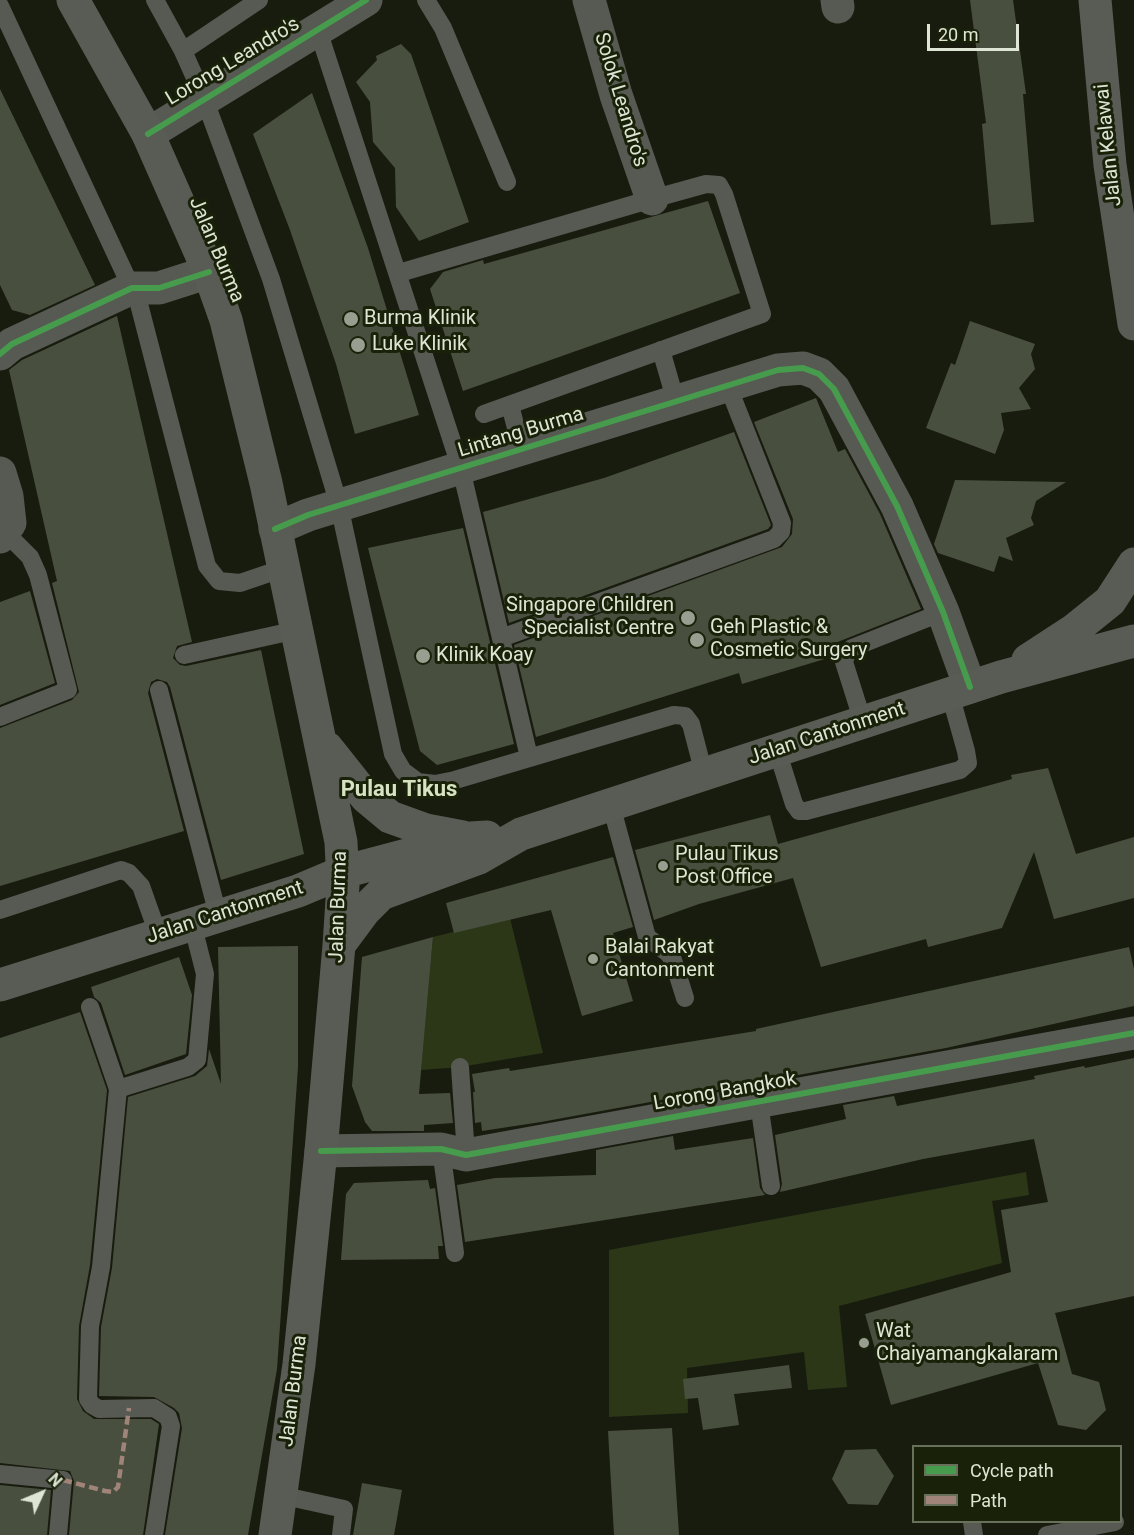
<!DOCTYPE html>
<style>
body{margin:0}
#map{position:relative;width:1134px;height:1535px;overflow:hidden;background:#181c0f;font-family:Roboto,sans-serif}
canvas{display:block}
.legend{position:absolute;left:912px;top:1445px;width:210px;height:78px;box-sizing:border-box;background:#192209;border:2px solid #68705b;margin:0;padding:8px 10px;list-style:none;font-size:18px;color:#dee5d5}
.legend li{display:flex;align-items:center;gap:12px;height:30px}
.legend b{width:30px;border:2px solid #68705b}
.north{position:absolute;left:12px;top:1463px;width:60px;height:60px;-webkit-text-stroke:4px #192209;paint-order:stroke;rotate:46deg;font-size:16px;font-weight:700;line-height:24px;text-align:center;color:#dee5d5}
.north::after{content:'';display:block;margin:auto;width:21px;height:27px;background:#dee5d5;clip-path:polygon(50% 0,100% 100%,50% 72%,0 100%)}
.scale{position:absolute;left:927px;top:24px;width:92px;height:27px;box-sizing:border-box;border:3px solid #dee5d5;border-top:0;padding-left:8px;font-size:18px;line-height:21px;white-space:nowrap;color:#dee5d5;-webkit-text-stroke:4px #192209;paint-order:stroke}
</style>
<div id="map">
<canvas width="1134" height="1535"></canvas>
<ul class="legend">
<li><b style="height:8px;background:#469c4c"></b>Cycle path</li>
<li><b style="height:8px;background:#a18479"></b>Path</li>
</ul>
<div class="north">N</div>
<div class="scale">20 m</div>
</div>
<script>
const g = document.querySelector('canvas').getContext('2d');
g.lineJoin = 'round';
function fillPath(path, color) { g.fillStyle = color; g.fill(path, 'evenodd'); }
const poly = rows => new Path2D(rows.map(r => 'M' + r).join(''));
function strokePath(path, color, width, dash) { g.strokeStyle = color; g.lineWidth = width; g.lineCap = dash ? 'butt' : 'round'; g.setLineDash(dash || []); g.stroke(path); }
function drawText(font, color, halo, rows, align = 'center') {
  g.font = font + ' Roboto,sans-serif'; g.lineWidth = 6; g.setLineDash([]); g.textBaseline = 'middle'; g.strokeStyle = halo; g.fillStyle = color; for (const [text, x, y, turn = 0] of rows) {
    g.save(); g.translate(x, y); g.rotate((+turn || 0) * Math.PI / 180); g.textAlign = isNaN(turn) ? turn : align; if (halo) g.strokeText(text, 0, 0); g.fillText(text, 0, 0); g.restore();
  }
}
fillPath(poly([
 [510,918,543,1053,460,1067,421,1070,433,937],
 [1026,1172,1029,1195,992,1201,1002,1263,839,1306,847,1387,808,1390,804,1352,687,1368,688,1413,609,1417,609,1250]
]), '#2c3718');
fillPath(poly([
 [970,0,1013,0,1026,94,1023,94,1034,222,991,225,982,124,986,123],
 [401,44,411,54,469,222,419,241,396,207,395,168,373,142,370,102,356,82,377,60,376,56],
 [0,89,95,285,30,315,12,310,0,285],
 [312,93,368,248,419,415,355,434,336,364,290,230,253,134],
 [708,201,740,293,463,391,430,289,443,272,483,260,484,264],
 [117,316,192,642,177,646,173,658,180,665,186,666,261,650,304,854,221,880,170,687,167,682,157,679,151,682,148,693,184,831,0,886,0,728,72,700,79,692,52,583,57,581,9,370,22,360],
 [970,321,1035,344,1031,354,1035,369,1019,388,1031,409,1001,413,1004,430,995,454,926,428,951,363,955,365],
 [816,398,838,452,845,449,880,514,921,609,825,647,828,658,742,684,739,673,536,737,514,645,782,547,792,534,793,519,754,422],
 [734,432,771,525,768,529,509,623,483,512,604,478],
 [955,480,1066,482,1036,501,1031,518,1034,525,1006,538,1013,561,999,556,994,572,938,553,934,544],
 [463,528,514,744,437,765,420,751,368,548],
 [30,591,55,683,0,705,0,602],
 [1048,768,1076,854,1134,837,1134,898,1054,919,1034,852,1002,928,928,947,926,939,821,967,793,878,699,904,654,920,635,850,770,815,778,844,1012,779,1011,775],
 [613,857,633,927,613,933,633,1001,582,1016,551,910,454,933,446,903],
 [433,937,419,1094,450,1093,453,1123,424,1125,424,1131,372,1131,365,1122,352,1086,362,957],
 [298,946,298,1067,277,1369,248,1535,165,1535,182,1428,179,1413,174,1408,154,1397,99,1396,101,1327,112,1268,128,1097,195,1076,207,1066,209,1049,221,1084,218,947],
 [1129,947,1134,969,1134,1006,946,1048,541,1122,482,1131,481,1122,475,1123,473,1092,475,1092,472,1074,509,1068,510,1071,756,1031,756,1029],
 [179,957,192,995,186,1054,125,1075,101,1003,94,997,91,987],
 [80,1012,107,1090,90,1265,79,1326,77,1399,83,1411,94,1419,151,1419,159,1424,143,1535,69,1535,74,1481,70,1471,0,1463,0,1038],
 [1134,1058,1134,1296,1055,1313,1072,1374,1099,1382,1106,1410,1086,1430,1058,1425,1038,1363,891,1405,865,1314,1011,1272,1001,1210,1048,1202,1034,1139,923,1159,780,1192,782,1184,775,1135,846,1119,843,1105,894,1096,897,1106,1035,1079,1034,1076,1084,1066,1085,1068],
 [673,1136,675,1150,753,1138,760,1188,765,1195,465,1242,457,1185,495,1178,596,1175,596,1150],
 [428,1180,430,1189,435,1188,443,1246,438,1246,439,1259,341,1260,346,1194,354,1183],
 [789,1365,792,1388,734,1394,739,1425,703,1430,698,1398,685,1399,683,1379],
 [672,1428,679,1535,614,1535,608,1431],
 [876,1449,894,1476,878,1505,848,1504,832,1479,845,1450],
 [362,1483,402,1490,394,1535,353,1535],
 [0,1485,51,1490,47,1535,0,1535]
]), '#494f3e');
strokePath(poly([
 [155,0,183,51,204,98,271,279,339,505,393,754,403,771,418,782,435,784,455,780,674,715,685,716,691,724,704,774],
 [426,0,443,28,507,182],
 [0,6,139,304,207,566,219,581,240,583,284,568],
 [318,30,461,469,529,757],
 [183,51,259,0],
 [399,273,652,199,706,184,719,185,724,194,762,314,484,414],
 [661,350,676,402],
 [510,405,522,451],
 [501,638,774,539,781,532,782,523,728,386],
 [184,655,297,630],
 [159,690,218,915],
 [0,717,68,690,38,575,30,557,4,531],
 [863,722,844,662,847,653,852,648,943,612],
 [777,750,794,804,799,811,806,811,960,770,968,763,966,751,950,694],
 [611,805,647,937,668,953,673,960,685,998],
 [0,910,121,870,129,873,141,886,158,934],
 [90,1007,118,1089,101,1267,90,1326,88,1399,92,1405,99,1409,154,1408,168,1417,171,1426,154,1535],
 [460,1067,466,1155],
 [118,1089,188,1067,197,1060,205,974,192,923],
 [759,1103,771,1186],
 [441,1149,455,1253],
 [0,1474,63,1480,58,1535],
 [280,1495,344,1509,341,1535],
 [972,1522,974,1535],
 [1047,1535,1115,1522]
]), '#575953', 18);
strokePath(poly([
 [589,0,616,95,652,199],
 [837,0,838,7],
 [148,134,366,0],
 [0,354,12,344,132,288,159,288,209,272],
 [0,473,7,496,10,523,0,537],
 [275,529,308,515,778,370,803,368,819,374,834,389,897,506,943,612,970,687],
 [321,1151,441,1149,466,1155,1134,1033]
]), '#575953', 33);
strokePath(poly([
 [73,0,148,134,209,272,226,320,266,483,341,842,343,885,339,945,321,1151,299,1364,275,1535],
 [1095,0,1110,165,1134,324],
 [1028,660,1074,630,1110,601,1134,564],
 [327,748,366,797,390,817,426,830,463,837],
 [339,945,365,910,381,894,479,858,521,834,1001,677,1134,641],
 [0,985,298,891,343,872,471,838,487,837]
]), '#595c54', 33);
strokePath(poly([
 [63,1480,105,1491,113,1492,118,1487,129,1408]
]), '#a18479', 4.5, [9, 4.5]);
strokePath(poly([
 [148,134,366,0],
 [0,354,12,344,132,288,159,288,209,272],
 [275,529,308,515,778,370,803,368,819,374,834,389,897,506,943,612,970,687],
 [321,1151,441,1149,466,1155,1134,1033]
]), '#469c4c', 6);
for (const [x, y, r, color] of [
 [351,319,8,"#999f90"],
 [358,345,8,"#999f90"],
 [688,618,8,"#999f90"],
 [697,640,8,"#999f90"],
 [423,656,8,"#999f90"],
 [663,866,6,"#999f90"],
 [593,959,6,"#999f90"],
 [864,1343,6,"#999f90"]
]) { const dot = new Path2D(); dot.arc(x, y, r, 0, 2 * Math.PI); g.fillStyle = color; g.fill(dot); strokePath(dot, '#192209', 2); }
drawText('20px', '#dee5d5', '#192209', [
 ["Lorong Leandro's",233,62,-31],
 ["Solok Leandro's",620,100,73],
 ["Jalan Kelawai",1109,145,-96],
 ["Jalan Burma",216,250,67],
 ["Lintang Burma",521,433,-17],
 ["Jalan Cantonment",827,734,-18],
 ["Jalan Burma",339,907,-88],
 ["Jalan Cantonment",225,913,-18],
 ["Lorong Bangkok",725,1092,-10],
 ["Jalan Burma",294,1391,-83]
]);
drawText('20px', '#dee5d5', '#192209', [
 ["Burma Klinik",364,319],
 ["Luke Klinik",372,345],
 ["Singapore Children",674,606,"right"],
 ["Specialist Centre",674,629,"right"],
 ["Geh Plastic &",710,628],
 ["Cosmetic Surgery",710,651],
 ["Klinik Koay",436,656],
 ["Pulau Tikus",675,855],
 ["Post Office",675,878],
 ["Balai Rakyat",605,948],
 ["Cantonment",605,971],
 ["Wat",876,1332],
 ["Chaiyamangkalaram",876,1355]
], 'left');
drawText('bold 22px', '#d6e3c3', '#192209', [
 ["Pulau Tikus",399,790]
]);
</script>
